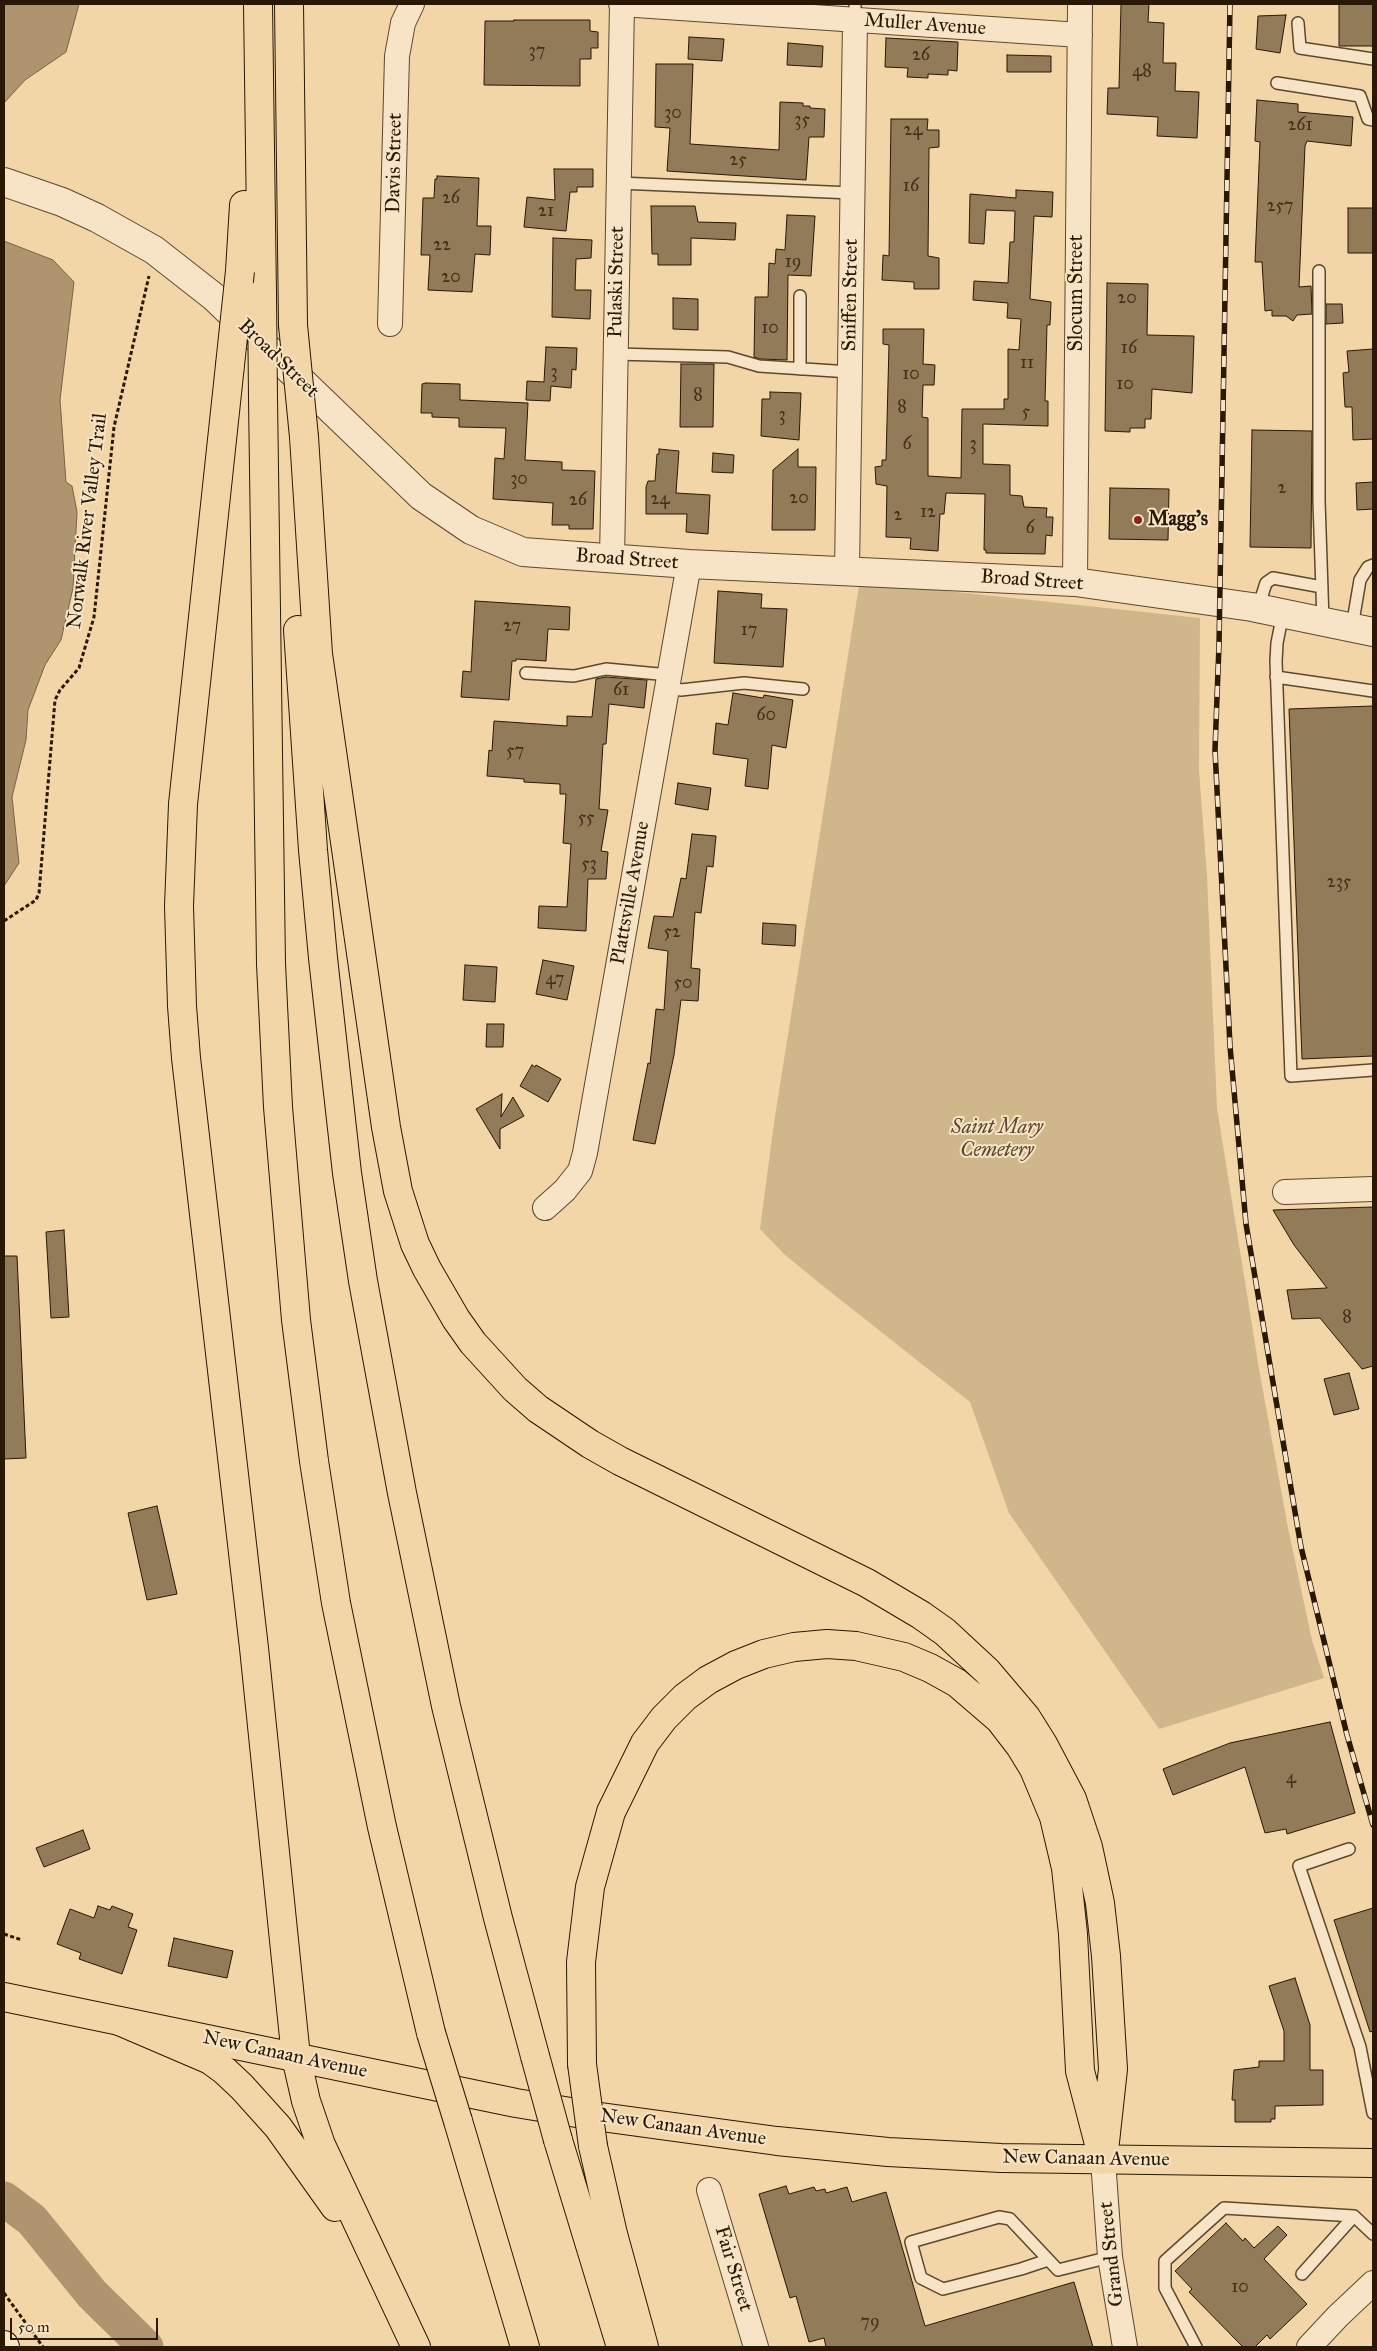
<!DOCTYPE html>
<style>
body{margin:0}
#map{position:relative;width:1377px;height:2351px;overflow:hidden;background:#f3d6a7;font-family:"IM FELL Great Primer",serif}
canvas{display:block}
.frame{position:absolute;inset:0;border:5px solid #281804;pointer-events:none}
.scale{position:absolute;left:10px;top:2318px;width:148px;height:22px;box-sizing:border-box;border:2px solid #281804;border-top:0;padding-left:6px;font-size:15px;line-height:18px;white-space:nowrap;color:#281804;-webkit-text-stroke:4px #f7e4c6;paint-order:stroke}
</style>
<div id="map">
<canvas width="1377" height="2351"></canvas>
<div class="frame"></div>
<div class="scale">50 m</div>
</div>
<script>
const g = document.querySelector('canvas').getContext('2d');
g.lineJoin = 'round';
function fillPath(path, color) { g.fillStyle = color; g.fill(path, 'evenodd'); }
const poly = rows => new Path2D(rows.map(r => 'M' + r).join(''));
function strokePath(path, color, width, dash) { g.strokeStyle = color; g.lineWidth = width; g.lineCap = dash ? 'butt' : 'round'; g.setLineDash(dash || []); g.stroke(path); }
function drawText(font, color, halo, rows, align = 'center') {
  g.font = font + ' "IM FELL Great Primer",serif'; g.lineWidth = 4; g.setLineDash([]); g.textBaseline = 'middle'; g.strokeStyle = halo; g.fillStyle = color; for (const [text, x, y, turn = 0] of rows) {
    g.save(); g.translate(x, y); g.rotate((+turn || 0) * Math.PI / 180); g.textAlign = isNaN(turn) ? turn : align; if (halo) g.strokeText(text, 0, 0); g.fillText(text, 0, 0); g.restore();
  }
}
fillPath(poly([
 [859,586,909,587,1200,618,1199,770,1207,876,1217,1108,1259,1369,1288,1528,1312,1640,1324,1678,1159,1729,1009,1513,970,1402,823,1286,784,1254,760,1229,774,1123]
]), '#d0b68b');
const water = poly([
 [4,4,79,4,66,52,25,80,4,103,4,4],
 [4,241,53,260,74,282,60,400,66,482,72,486,77,512,73,588,61,640,45,665,28,710,26,740,12,797,19,863,4,886,4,241]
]);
fillPath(water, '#ae9570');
strokePath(water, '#786345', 1);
strokePath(poly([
 [4,2199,32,2220,92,2294,146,2347]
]), '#ae9570', 35);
const building = poly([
 [1121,4,1149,4,1148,22,1164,23,1163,63,1176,63,1175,91,1199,92,1197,138,1157,136,1158,117,1107,114,1108,88,1119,88,1121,4],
 [1339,4,1373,4,1373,46,1339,46,1339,4],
 [1286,15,1280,53,1256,49,1258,16,1286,15],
 [514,20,590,20,590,31,598,32,598,48,591,48,591,59,580,59,580,86,484,85,485,21,514,21,514,20],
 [689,37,724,39,722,61,688,59,689,37],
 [886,38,958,42,957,71,948,70,948,75,928,74,928,78,907,77,908,68,885,67,886,38],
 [788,43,823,46,822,67,787,65,788,43],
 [1007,55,1051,56,1051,72,1007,72,1007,55],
 [656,64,693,64,690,144,779,150,780,102,803,103,803,106,810,106,810,108,825,109,824,137,809,137,806,180,667,171,670,128,655,127,656,64],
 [1257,100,1298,104,1298,112,1353,117,1351,146,1307,141,1305,146,1299,287,1311,286,1312,314,1297,315,1293,321,1286,316,1272,316,1272,310,1265,311,1262,262,1255,262,1260,142,1255,141,1257,100],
 [891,119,928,119,927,130,939,130,939,147,929,148,928,256,939,258,939,289,914,289,914,282,882,280,883,255,889,256,891,119],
 [554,169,593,169,593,187,577,187,577,192,570,192,566,231,524,227,527,197,555,200,554,169],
 [437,176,479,178,477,226,491,226,490,255,475,254,472,292,428,290,430,255,421,255,423,198,434,198,435,179,437,179,437,176],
 [1016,190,1053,192,1052,217,1034,216,1030,299,1051,302,1050,325,1047,325,1045,401,1048,401,1048,426,983,424,983,464,1010,465,1010,495,1022,496,1024,507,1047,508,1046,517,1053,517,1052,536,1046,535,1045,554,986,553,986,550,984,550,985,494,946,493,944,514,940,514,938,551,910,549,911,538,886,537,887,486,876,484,875,467,882,466,882,460,886,460,889,345,883,344,883,329,924,329,923,364,935,365,934,385,923,385,922,417,928,418,928,476,961,478,962,409,1004,409,1004,399,1008,399,1008,349,1019,350,1021,319,1007,318,1008,303,973,300,974,281,1008,283,1010,242,1014,242,1015,211,986,210,984,244,969,243,970,194,1016,198,1016,190],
 [651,206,695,206,698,222,736,223,735,240,691,238,691,265,658,265,658,254,652,254,651,206],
 [1348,208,1373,208,1373,253,1348,253,1348,208],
 [787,215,815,216,811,276,788,275,787,360,760,359,754,357,755,297,768,297,769,263,775,264,776,249,785,250,787,215],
 [553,238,592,240,591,258,576,259,575,290,591,290,590,319,552,317,553,238],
 [1107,283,1148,284,1147,335,1194,336,1192,393,1152,389,1151,419,1145,419,1145,428,1130,428,1130,432,1105,431,1107,283],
 [673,298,698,299,698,330,673,329,673,298],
 [1326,304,1342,304,1343,323,1326,324,1326,304],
 [546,347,577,348,576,370,572,369,571,388,551,386,550,401,526,400,527,381,544,382,546,347],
 [1373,349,1373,439,1353,440,1352,407,1345,407,1343,373,1349,372,1347,351,1373,349],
 [681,364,714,364,713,427,680,427,681,364],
 [426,383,460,384,460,400,528,403,525,460,562,462,562,470,595,471,593,529,569,529,569,525,552,525,553,503,493,499,495,458,504,459,506,428,459,427,459,418,432,417,432,413,421,413,422,384,426,383],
 [770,392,801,393,799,440,761,436,762,399,770,399,770,392],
 [1252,430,1312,431,1311,548,1250,547,1252,430],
 [659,449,679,451,676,493,710,495,708,534,686,532,687,514,646,514,646,487,648,481,655,481,657,454,659,454,659,449],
 [798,449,798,467,816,467,815,530,772,530,773,470,798,449],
 [713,453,734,455,733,473,712,472,713,453],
 [1373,482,1373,509,1357,510,1356,483,1373,482],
 [1110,488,1169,489,1168,540,1109,539,1110,488],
 [718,591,762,594,761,608,787,609,783,667,714,663,718,591],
 [475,601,570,607,569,630,548,629,546,661,516,659,516,661,512,661,509,700,461,697,463,671,471,672,475,601],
 [606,677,647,680,644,708,609,704,606,744,603,744,599,809,608,810,601,851,608,852,606,879,588,879,586,931,538,928,539,906,567,907,571,844,563,843,566,794,560,794,560,784,524,782,524,779,487,776,489,750,492,751,494,721,567,726,567,716,592,717,596,679,606,677],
 [733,693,763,698,764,695,793,700,786,748,772,745,768,789,745,786,748,759,713,754,716,723,728,725,733,693],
 [1373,706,1373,1056,1302,1059,1289,709,1373,706],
 [678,783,711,788,708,810,675,804,678,783],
 [692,834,716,836,713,867,707,866,701,913,695,912,691,968,700,969,698,1001,681,1000,674,1055,655,1144,633,1140,648,1063,650,1064,656,1009,664,1010,668,951,648,948,654,916,673,917,681,878,686,879,692,834],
 [763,923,796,925,795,946,762,944,763,923],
 [543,960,574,966,567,1000,536,994,543,960],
 [465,965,497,967,495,1002,463,1000,465,965],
 [487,1024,504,1024,503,1047,486,1047,487,1024],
 [532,1065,535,1067,536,1065,561,1079,548,1102,520,1086,532,1065],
 [502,1094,501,1117,513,1097,524,1116,500,1129,500,1149,476,1109,502,1094],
 [1373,1207,1373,1366,1362,1369,1320,1318,1292,1319,1287,1290,1327,1288,1294,1245,1273,1210,1373,1207],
 [64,1230,69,1317,51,1318,46,1232,64,1230],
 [4,1256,17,1256,26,1458,4,1459,4,1256],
 [1349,1373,1359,1409,1334,1415,1324,1379,1349,1373],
 [157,1506,177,1594,147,1600,128,1513,157,1506],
 [1330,1722,1355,1813,1287,1834,1286,1829,1265,1833,1245,1767,1173,1795,1163,1769,1230,1743,1330,1722],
 [83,1830,90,1849,44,1867,36,1848,83,1830],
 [98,1906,110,1910,112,1906,133,1914,128,1927,137,1930,122,1974,79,1959,81,1953,57,1944,70,1909,94,1918,98,1906],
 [1373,1908,1373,2031,1370,2032,1334,1920,1373,1908],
 [174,1938,233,1951,227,1978,168,1966,174,1938],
 [1295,1978,1310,2025,1310,2070,1323,2070,1323,2105,1275,2106,1275,2119,1271,2119,1271,2122,1235,2122,1235,2100,1232,2100,1234,2070,1259,2067,1259,2061,1284,2061,1284,2031,1269,1986,1295,1978],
 [786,2186,789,2194,814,2187,816,2191,825,2189,826,2193,847,2187,852,2202,886,2192,925,2326,1074,2282,1093,2347,826,2347,824,2338,809,2342,796,2296,790,2298,759,2194,786,2186],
 [1226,2223,1243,2241,1245,2238,1254,2248,1278,2226,1287,2235,1264,2259,1307,2304,1270,2339,1267,2335,1255,2347,1243,2347,1189,2292,1192,2289,1175,2271,1226,2223]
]);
fillPath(building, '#927b59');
strokePath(building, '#281804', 1);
const service = poly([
 [855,4,855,20],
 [1298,23,1300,48,1373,59],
 [1277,83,1360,96,1368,119,1373,120],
 [619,183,852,193],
 [1319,271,1319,501,1323,621],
 [800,296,800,369],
 [616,354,728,357,759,366,850,372],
 [1258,608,1266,583,1273,578,1322,587],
 [1283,613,1277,643,1276,661,1291,1076,1373,1070],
 [1352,627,1360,580,1368,567,1373,565],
 [526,673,574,676,606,669,669,675],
 [1276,677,1373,691],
 [667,687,681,690,744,683,803,689],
 [1349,1849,1299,1866,1360,2047,1373,2113],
 [1048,2260,1021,2269,943,2289,921,2278,911,2242,999,2217,1010,2219,1058,2270,1110,2257],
 [1302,2274,1354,2216],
 [1196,2347,1165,2288,1165,2261,1224,2208,1354,2216,1373,2234]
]);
const minor = poly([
 [621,4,1080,35],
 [390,324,397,56,403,23,412,4],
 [612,559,622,4],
 [847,571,855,20],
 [1075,582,1080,4],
 [1285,1192,1373,1189],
 [545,1208,565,1190,580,1171,585,1153,689,564],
 [1103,2160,1110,2257,1125,2347],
 [709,2190,756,2347],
 [1309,2347,1338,2316,1373,2283]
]);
const tertiary = poly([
 [4,182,62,202,97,218,154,250,214,297,421,496,471,530,523,552,689,564,1075,582,1252,607,1373,632]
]);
const secondary = poly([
 [4,2345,5,2347]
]);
const primary = poly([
 [4,1997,516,2103,601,2117,777,2141,888,2152,1001,2158,1373,2163]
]);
const motorway = poly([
 [258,4,262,294],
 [289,4,293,325],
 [240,271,244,205],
 [230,365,183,804,179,906,182,1006,186,1058,254,1648,296,2057,306,2101,321,2145,416,2347],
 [263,398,271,964,278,1107,296,1320,314,1461,336,1603,382,1827,431,2033],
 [304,437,318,654,386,1127,398,1191,415,1244,427,1269,456,1319,473,1343,515,1389,538,1409,590,1444,620,1461,867,1583,921,1615,945,1632,987,1671,1026,1717,1043,1744,1072,1799,1088,1847,1100,1903,1106,1956,1113,2069,1103,2160],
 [298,630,313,850,323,958,347,1173,363,1281,402,1493,446,1706,498,1918,535,2056],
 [119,2021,210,2060,225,2071,242,2087,278,2127,335,2207],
 [582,2064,581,1962,590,1887,611,1812,645,1743,664,1718,685,1697,708,1680,736,1665,764,1654,794,1647,827,1644,856,1646,904,1657,930,1668,957,1683,1000,1720,1020,1746,1034,1769,1054,1817,1066,1868,1073,1934,1080,2071,1099,2144],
 [458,2121,525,2347],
 [558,2140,621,2347],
 [593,2146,613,2234,644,2347]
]);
strokePath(service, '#5b482d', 14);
strokePath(minor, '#5b482d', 26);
strokePath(tertiary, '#5b482d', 30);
strokePath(secondary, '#281804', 30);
strokePath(primary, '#281804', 30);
strokePath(motorway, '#281804', 30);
strokePath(poly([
 [4,921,36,900,39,893,55,700,60,690,79,668,94,617,114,427,149,276],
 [4,1934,22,1940],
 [4,2293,43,2347]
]), '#281804', 3, [4, 2.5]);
strokePath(service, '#f7e4c6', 11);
strokePath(minor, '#f7e4c6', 24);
strokePath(tertiary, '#f7e4c6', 28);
strokePath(secondary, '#f7e4c6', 28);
strokePath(primary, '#f3d6a7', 28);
strokePath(motorway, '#f3d6a7', 28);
const rail = poly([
 [1230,4,1219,645,1215,750,1230,1046,1246,1224,1301,1547,1347,1735,1373,1825]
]);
strokePath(rail, '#281804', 5.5);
strokePath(rail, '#f7e4c6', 4, [11]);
const motorwayBridge = poly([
 [262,294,263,398],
 [293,325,304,437],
 [230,365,240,271],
 [431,2033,458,2121],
 [535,2056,558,2140],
 [582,2064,593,2146]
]);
strokePath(motorwayBridge, '#281804', 30, []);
strokePath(motorwayBridge, '#f3d6a7', 28);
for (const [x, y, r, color] of [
 [1138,520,5,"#8f2418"]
]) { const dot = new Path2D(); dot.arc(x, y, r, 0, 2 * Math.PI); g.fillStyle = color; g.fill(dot); strokePath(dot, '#f7e4c6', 2); }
drawText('18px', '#423119', null, [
 ["37",537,52],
 ["26",921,56],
 ["48",1142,72],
 ["30",673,114],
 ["35",802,121],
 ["261",1300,126],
 ["24",913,131],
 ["25",738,161],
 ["16",911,187],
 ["26",451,199],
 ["257",1280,207],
 ["21",546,212],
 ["22",442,246],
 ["19",793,263],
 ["20",451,278],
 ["20",1127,299],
 ["10",770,329],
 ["16",1129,349],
 ["11",1027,364],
 ["3",554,373],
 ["10",911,375],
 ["10",1125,385],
 ["8",698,396],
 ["8",902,408],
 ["5",1026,413],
 ["3",782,416],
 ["6",907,445],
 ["3",973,445],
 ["30",519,480],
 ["2",1282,489],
 ["20",799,499],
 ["24",660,500],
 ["26",578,501],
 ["12",928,513],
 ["2",898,516],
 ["6",1030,529],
 ["27",512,627],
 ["17",749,631],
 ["61",621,691],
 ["60",766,716],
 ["57",515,752],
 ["55",586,819],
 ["53",589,865],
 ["235",1339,883],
 ["52",672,933],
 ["47",555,980],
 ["50",683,984],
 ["8",1347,1318],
 ["4",1291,1779],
 ["10",1240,2288],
 ["79",870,2323]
]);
drawText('20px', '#281804', '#f7e4c6', [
 ["Muller Avenue",925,25,4],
 ["Davis Street",395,163,-89],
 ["Pulaski Street",617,282,-89],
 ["Slocum Street",1077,293,-90],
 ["Sniffen Street",851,295,-89],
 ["Broad Street",278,359,44],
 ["Norwalk River Valley Trail",88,521,-83],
 ["Broad Street",627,560,4],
 ["Broad Street",1032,581,4],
 ["Plattsville Avenue",631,893,-80],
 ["New Canaan Avenue",285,2055,12],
 ["New Canaan Avenue",683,2128,8],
 ["New Canaan Avenue",1086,2159,1],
 ["Grand Street",1112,2254,-96],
 ["Fair Street",733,2269,73]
]);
drawText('bold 20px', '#281804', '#f7e4c6', [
 ["Magg's",1148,520]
], 'left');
drawText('italic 20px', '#5a472c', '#f7e4c6', [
 ["Saint Mary",997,1128],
 ["Cemetery",997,1151]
]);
</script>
